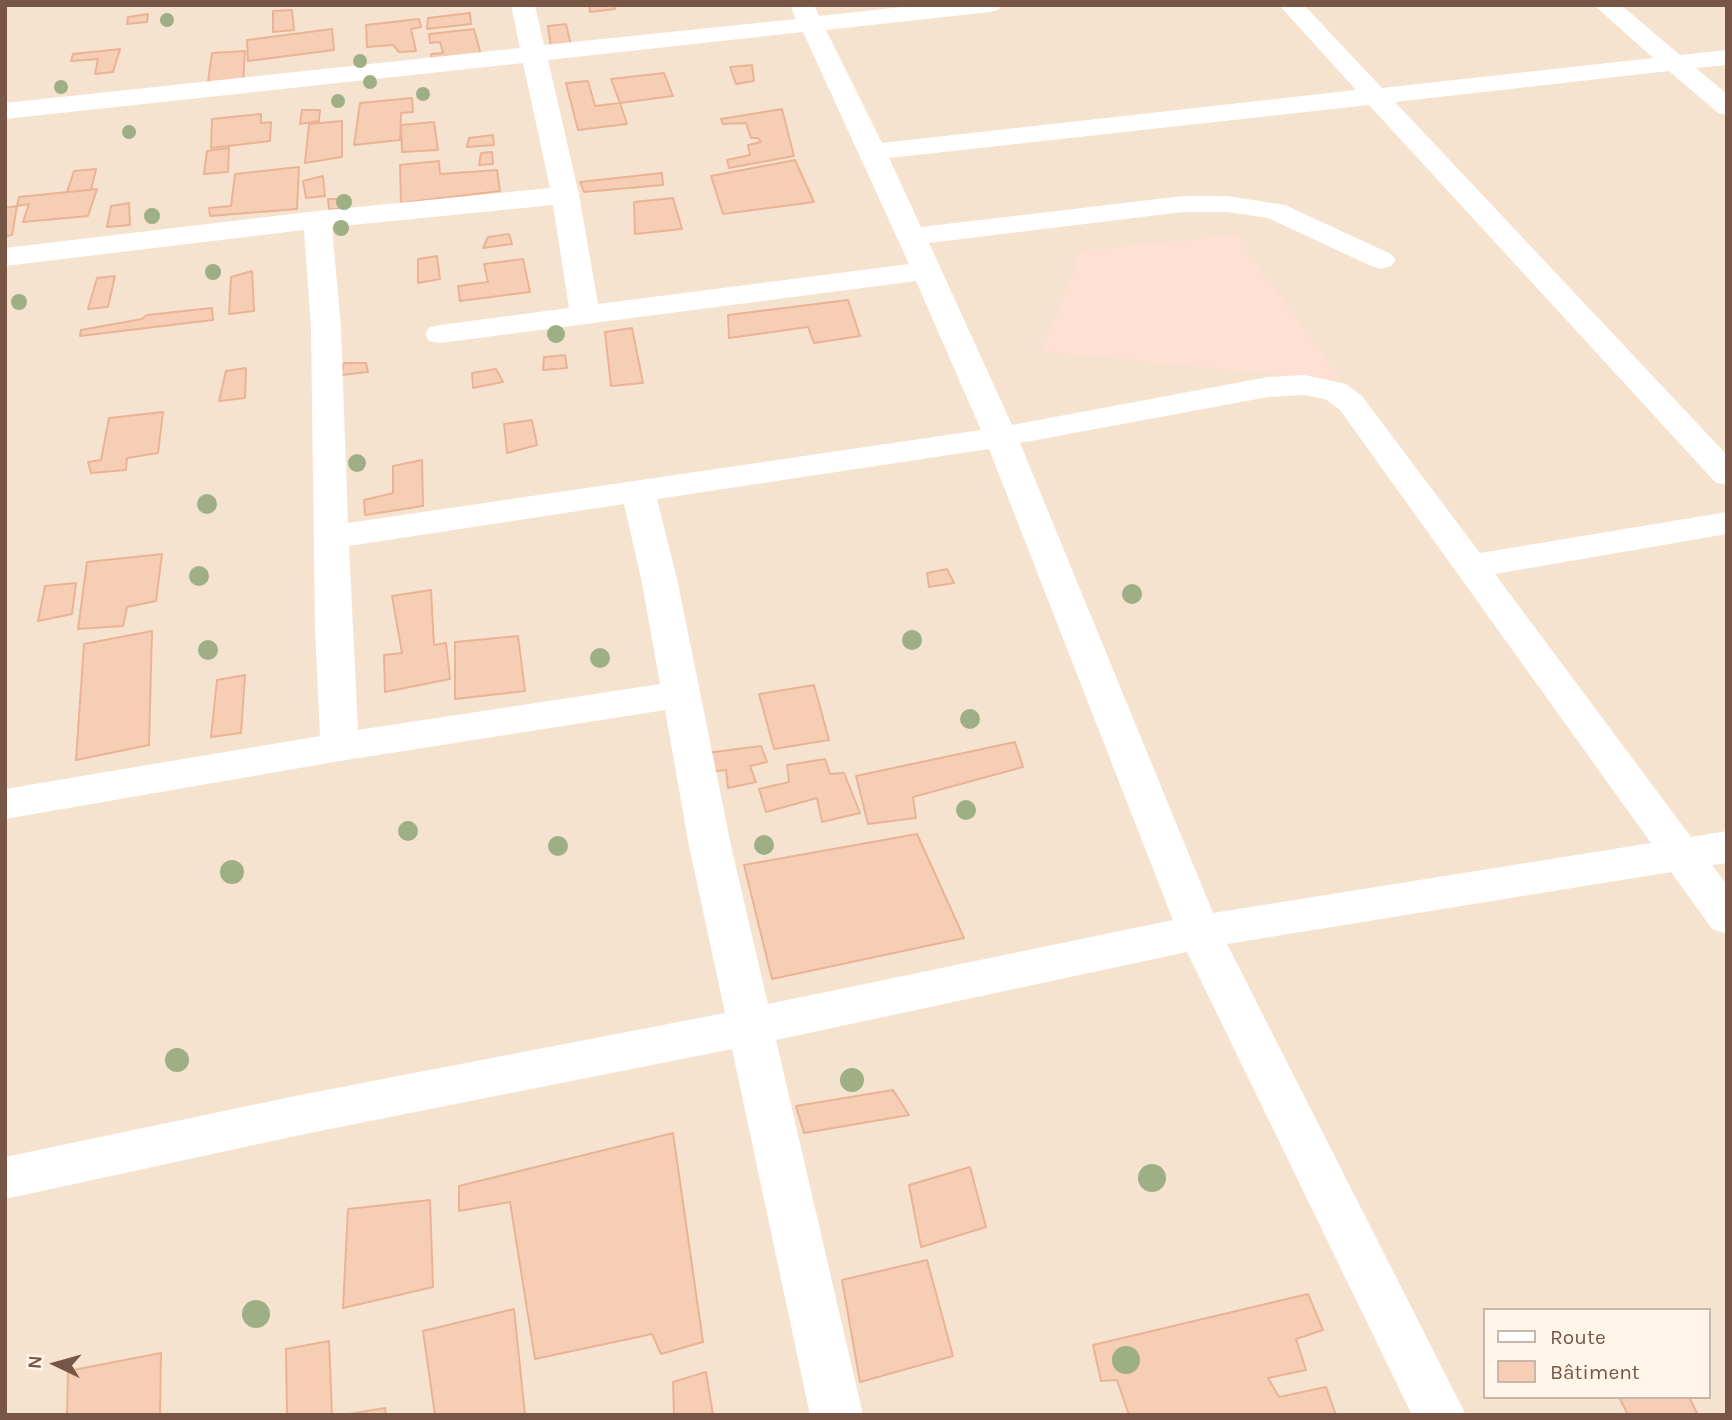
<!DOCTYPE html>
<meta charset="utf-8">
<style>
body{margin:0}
#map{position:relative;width:1732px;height:1420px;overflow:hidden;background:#fef2e1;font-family:Karla,sans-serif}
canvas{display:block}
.frame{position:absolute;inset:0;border:7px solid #785646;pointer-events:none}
.legend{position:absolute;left:1483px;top:1308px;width:228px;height:91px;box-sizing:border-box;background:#fff6e9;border:2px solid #c9b6a8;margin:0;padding:9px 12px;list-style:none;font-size:21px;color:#785646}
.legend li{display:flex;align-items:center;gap:14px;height:35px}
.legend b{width:35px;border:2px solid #c9b6a8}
.north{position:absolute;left:21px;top:1329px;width:70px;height:70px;-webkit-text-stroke:5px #fff6e9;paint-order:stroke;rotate:275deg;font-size:19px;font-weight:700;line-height:28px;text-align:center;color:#785646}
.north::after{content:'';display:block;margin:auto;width:24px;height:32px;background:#785646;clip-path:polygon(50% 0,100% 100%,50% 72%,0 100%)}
</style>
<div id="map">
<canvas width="1732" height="1420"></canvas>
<div class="frame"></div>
<ul class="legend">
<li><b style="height:9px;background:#fff"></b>Route</li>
<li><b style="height:19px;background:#f6ceb6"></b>Bâtiment</li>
</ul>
<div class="north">N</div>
</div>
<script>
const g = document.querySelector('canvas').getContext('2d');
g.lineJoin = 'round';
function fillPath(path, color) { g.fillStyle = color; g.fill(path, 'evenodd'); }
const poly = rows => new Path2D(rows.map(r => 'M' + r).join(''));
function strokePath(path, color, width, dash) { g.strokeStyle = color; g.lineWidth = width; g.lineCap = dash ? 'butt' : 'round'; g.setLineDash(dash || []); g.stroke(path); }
fillPath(poly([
 [5,5,1727,5,1727,1415,5,1415],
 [1485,1310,1709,1310,1709,1397,1485,1397]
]), '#f6e3cf');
fillPath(poly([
 [1236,235,1342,381,1042,351,1081,251]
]), '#ffe0d4');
const building = poly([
 [589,5,614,5,615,9,590,12,589,5],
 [292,10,294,30,273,32,273,11,292,10],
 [470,13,471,24,427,29,428,18,470,13],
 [148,14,147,22,127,24,128,17,148,14],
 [419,19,421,27,411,29,416,51,399,52,393,45,367,47,366,25,419,19],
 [566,24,571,45,551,48,548,26,566,24],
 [332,29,334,50,248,61,247,40,332,29],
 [474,29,482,59,434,66,431,54,443,53,440,42,430,43,429,34,474,29],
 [120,49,113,72,95,74,98,59,71,61,73,54,120,49],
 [245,51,243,84,207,89,212,53,245,51],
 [752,65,754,81,736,84,730,67,752,65],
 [664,73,673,96,620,103,611,79,664,73],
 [588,81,595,106,620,103,627,124,578,130,566,83,588,81],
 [412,98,413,112,401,113,400,140,354,145,360,103,412,98],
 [782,109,794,156,729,168,727,160,750,155,748,145,761,142,758,138,751,138,746,123,723,124,721,119,782,109],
 [302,110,320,110,319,121,300,124,302,110],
 [261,114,261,123,271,122,270,141,211,148,212,119,261,114],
 [342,121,342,157,305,163,309,124,342,121],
 [434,122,438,150,402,152,401,125,434,122],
 [493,135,494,145,467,147,469,138,493,135],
 [229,148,228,172,204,174,207,151,229,148],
 [492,152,493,164,479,165,481,153,492,152],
 [795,160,814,202,723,214,711,176,795,160],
 [439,161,440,174,497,170,500,191,401,203,400,165,439,161],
 [299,167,297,209,210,216,209,208,231,206,235,174,299,167],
 [96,169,91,190,67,192,74,171,96,169],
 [662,173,663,185,584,192,580,182,662,173],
 [323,176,325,196,306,198,303,181,323,176],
 [97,189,88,216,23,222,29,204,17,206,19,197,97,189],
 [673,198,682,229,635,234,634,202,673,198],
 [328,199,346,199,345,209,329,209,328,199],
 [129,203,130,225,107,227,111,206,129,203],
 [17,206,12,235,5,236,5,208,17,206],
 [509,234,512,244,483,248,488,237,509,234],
 [437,256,440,279,418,283,418,259,437,256],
 [523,259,530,292,460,301,458,286,488,282,484,264,523,259],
 [252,271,254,311,229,314,231,277,252,271],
 [115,276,108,307,88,309,97,278,115,276],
 [848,300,860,336,814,343,808,327,729,338,728,315,848,300],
 [212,308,213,320,80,336,81,330,142,319,147,315,212,308],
 [632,328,643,383,611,386,605,332,632,328],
 [565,355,567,368,543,370,544,357,565,355],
 [344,363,366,363,368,372,341,375,344,363],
 [246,368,245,398,219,401,226,371,246,368],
 [496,369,503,382,473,388,472,373,496,369],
 [163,412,158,453,127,458,126,470,91,473,88,462,101,460,109,418,163,412],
 [532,420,537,445,507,453,504,424,532,420],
 [422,460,423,506,365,515,364,500,393,493,393,466,422,460],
 [162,554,156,601,127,607,123,626,78,629,87,562,162,554],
 [947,569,954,583,929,587,927,573,947,569],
 [76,583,72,614,38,621,45,586,76,583],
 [431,590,434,645,446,643,450,679,385,692,384,655,402,653,392,596,431,590],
 [152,631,149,745,76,760,84,644,152,631],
 [518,636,525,691,455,699,455,642,518,636],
 [245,675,241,733,211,737,217,680,245,675],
 [814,685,829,740,774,749,759,694,814,685],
 [1015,742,1023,767,913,797,916,818,868,824,856,776,1015,742],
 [761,746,767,762,750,766,756,782,728,788,726,770,707,772,706,753,761,746],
 [825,759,830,774,844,773,860,813,822,822,817,798,766,812,759,789,789,782,787,765,825,759],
 [917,834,964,938,772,979,744,865,917,834],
 [893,1090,909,1115,804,1133,796,1106,893,1090],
 [673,1133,703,1342,661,1354,652,1334,535,1359,510,1202,459,1211,459,1186,673,1133],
 [970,1167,986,1227,921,1247,909,1185,970,1167],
 [430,1200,433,1287,343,1308,348,1209,430,1200],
 [927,1260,953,1356,860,1382,842,1280,927,1260],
 [1308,1294,1323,1330,1296,1339,1306,1370,1268,1378,1279,1397,1326,1387,1336,1415,1129,1415,1117,1380,1101,1381,1093,1345,1308,1294],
 [514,1309,525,1415,435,1415,423,1331,514,1309],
 [329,1341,332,1415,287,1415,286,1349,329,1341],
 [161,1353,160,1415,67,1415,68,1371,161,1353],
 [706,1372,713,1415,674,1415,673,1382,706,1372],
 [1619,1397,1689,1397,1698,1415,1628,1415,1619,1397],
 [385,1408,386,1415,349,1415,349,1414,385,1408]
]);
fillPath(building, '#f6ceb6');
strokePath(building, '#eab395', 2);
fillPath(poly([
 [511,5,535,5,544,45,796,19,790,5,814,5,819,16,921,5,1002,5,998,10,990,12,826,30,882,143,1356,90,1279,5,1304,5,1382,88,1653,58,1594,5,1621,5,1680,55,1727,50,1727,65,1696,68,1727,94,1727,115,1718,113,1669,71,1395,102,1727,455,1727,485,1715,482,1369,105,889,158,921,227,1183,196,1227,196,1285,205,1391,254,1396,260,1391,266,1381,269,1371,266,1268,218,1227,212,1183,212,929,243,1012,425,1268,377,1304,375,1346,384,1362,396,1480,553,1727,512,1727,534,1495,574,1691,837,1727,831,1727,863,1712,865,1727,885,1727,934,1712,929,1671,872,1227,944,1466,1415,1412,1415,1187,952,776,1040,863,1415,810,1415,732,1049,300,1135,5,1199,5,1157,300,1095,725,1013,689,846,665,710,340,761,5,819,5,789,320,736,315,629,311,328,304,230,5,266,5,248,317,211,550,188,523,63,5,119,5,103,520,48,511,5],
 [803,32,909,264,598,304,579,195,548,60,803,32],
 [553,205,569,308,440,325,429,327,425,334,429,341,440,343,916,281,981,430,348,523,341,328,332,227,553,205],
 [1304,395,1325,399,1340,410,1651,843,1213,913,1020,443,1268,397,1304,395],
 [989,449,1173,920,768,1004,731,846,678,583,657,499,989,449],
 [624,504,642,583,660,684,358,730,349,546,624,504]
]), '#fff');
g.fillStyle = '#9eaf85';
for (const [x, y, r] of [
 [167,20,7],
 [360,61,7],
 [370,82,7],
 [61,87,7],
 [423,94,7],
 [338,101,7],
 [129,132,7],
 [344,202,8],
 [152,216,8],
 [341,228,8],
 [213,272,8],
 [19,302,8],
 [556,334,9],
 [357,463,9],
 [207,504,10],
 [199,576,10],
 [1132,594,10],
 [912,640,10],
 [208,650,10],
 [600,658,10],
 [970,719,10],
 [966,810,10],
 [408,831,10],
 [764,845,10],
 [558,846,10],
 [232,872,12],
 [177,1060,12],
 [852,1080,12],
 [1152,1178,14],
 [256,1314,14],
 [1126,1360,14]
]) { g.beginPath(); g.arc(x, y, r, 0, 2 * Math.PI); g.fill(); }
</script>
